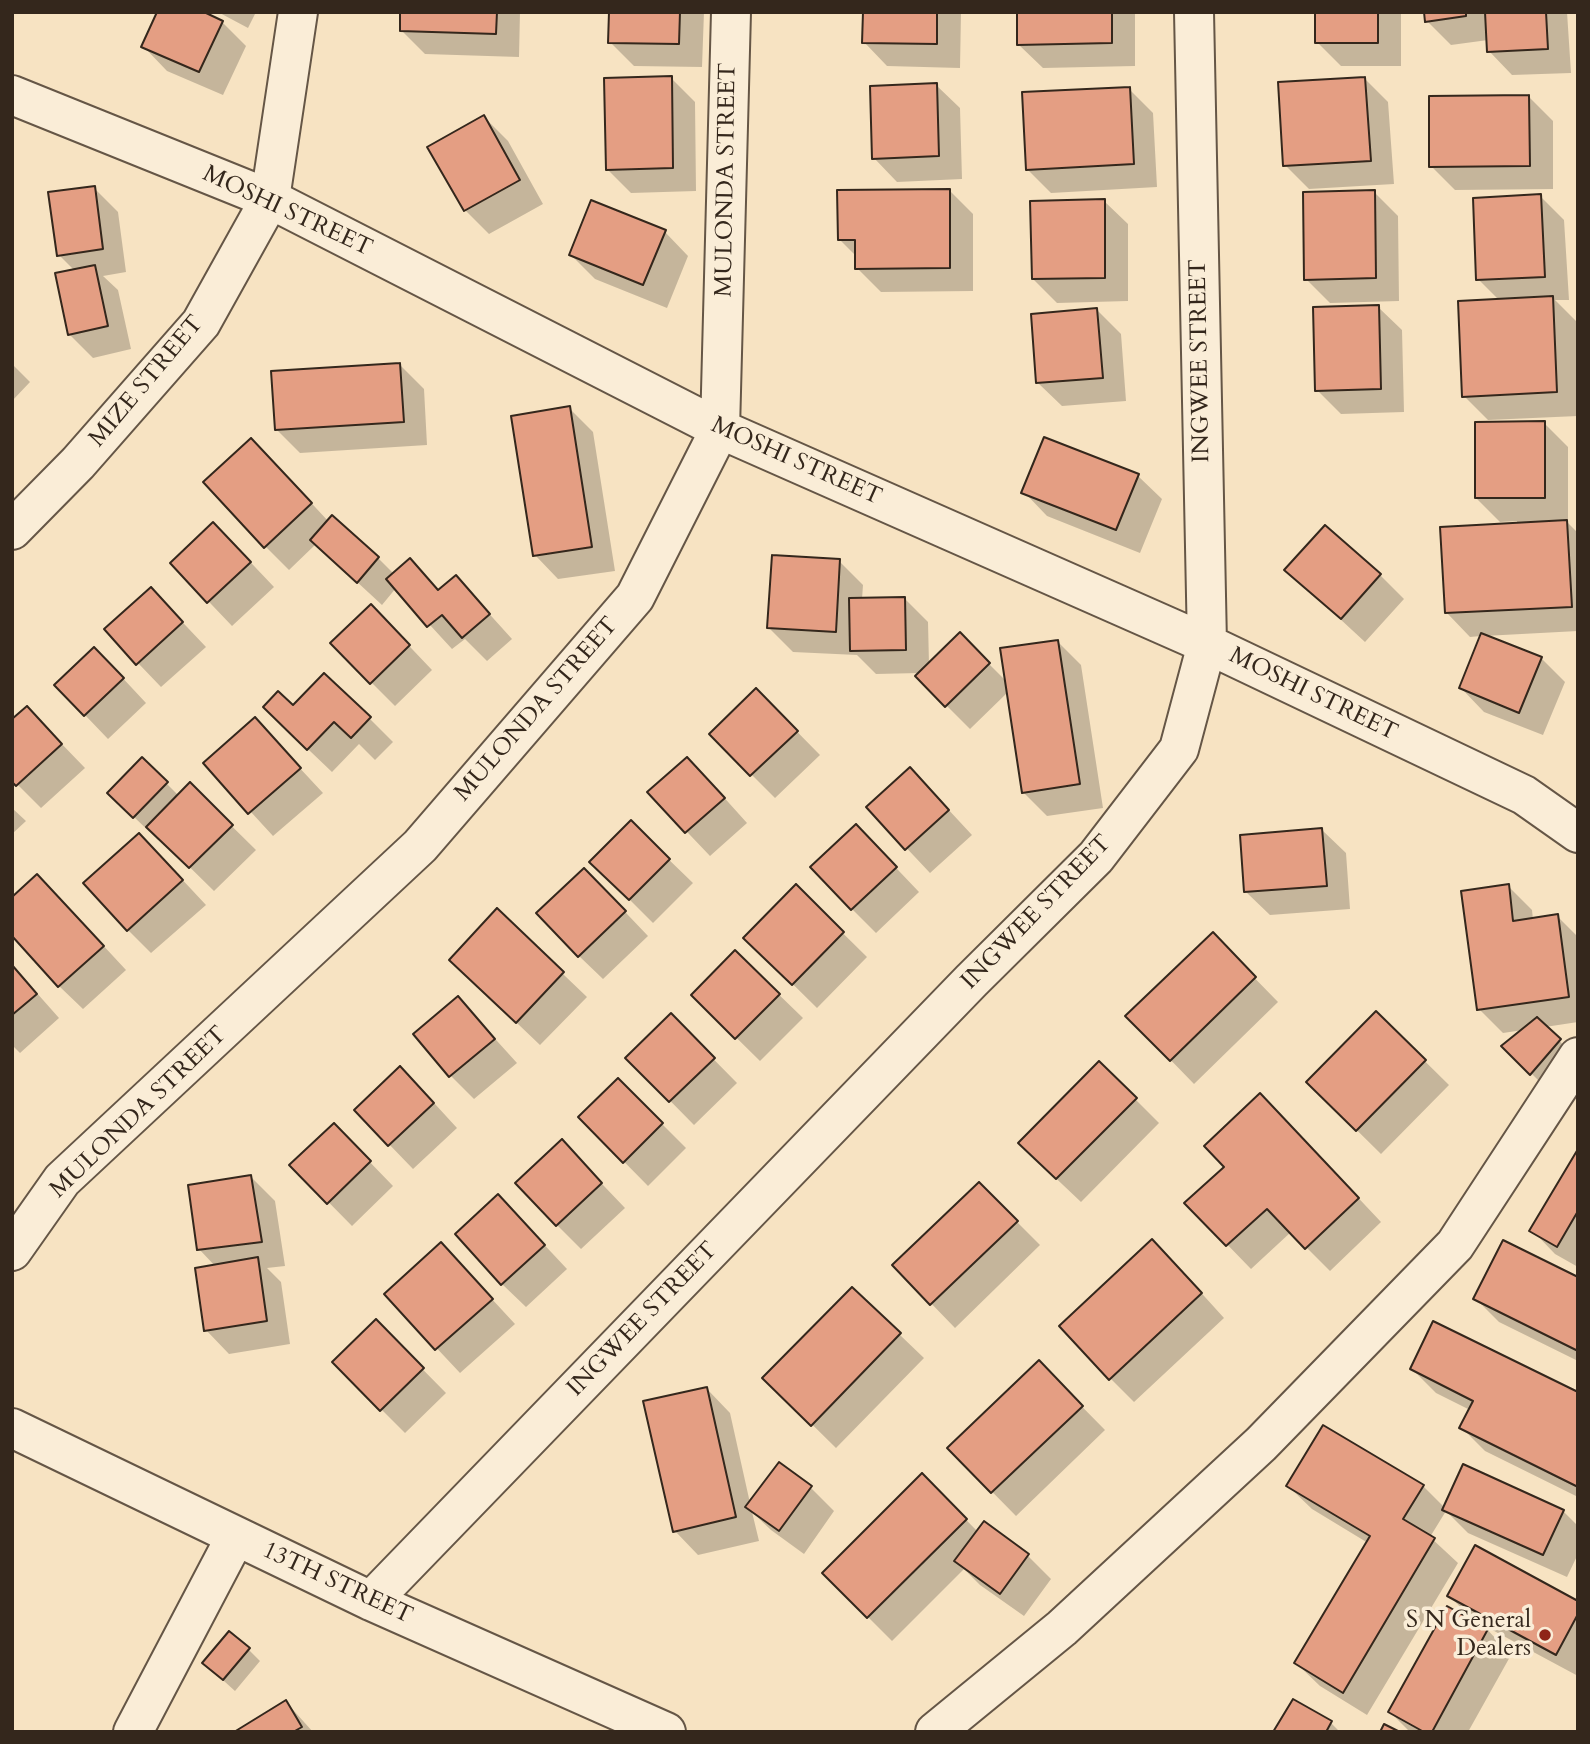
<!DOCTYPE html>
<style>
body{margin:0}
#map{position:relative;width:1590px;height:1744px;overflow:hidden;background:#f7e3c2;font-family:Cardo,serif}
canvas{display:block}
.frame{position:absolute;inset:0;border:14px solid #34271c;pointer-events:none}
</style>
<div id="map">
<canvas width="1590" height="1744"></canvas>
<div class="frame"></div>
</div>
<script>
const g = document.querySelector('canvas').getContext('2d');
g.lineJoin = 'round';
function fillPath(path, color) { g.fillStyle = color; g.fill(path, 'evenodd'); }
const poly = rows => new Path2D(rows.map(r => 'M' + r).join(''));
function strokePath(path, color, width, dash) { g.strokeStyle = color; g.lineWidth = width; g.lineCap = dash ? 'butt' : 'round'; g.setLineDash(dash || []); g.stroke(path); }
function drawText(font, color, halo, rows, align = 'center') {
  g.font = font + ' Cardo,serif'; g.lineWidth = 7; g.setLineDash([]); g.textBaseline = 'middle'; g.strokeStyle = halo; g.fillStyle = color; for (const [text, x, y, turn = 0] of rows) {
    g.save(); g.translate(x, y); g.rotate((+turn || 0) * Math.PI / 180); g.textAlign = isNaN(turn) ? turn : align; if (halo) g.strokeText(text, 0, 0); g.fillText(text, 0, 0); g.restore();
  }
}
fillPath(poly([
 [218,12,256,12,248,28],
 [402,12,520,12,519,57,425,54,402,31],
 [611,12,704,12,702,67,634,66,610,42],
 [864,12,961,12,960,68,887,66,864,42],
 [1019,12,1135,12,1135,66,1043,68,1019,45],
 [1316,12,1401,12,1401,66,1341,66,1317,42],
 [1426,12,1567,12,1571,73,1512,75,1489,51,1488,40,1451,45,1427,21],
 [222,22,246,46,223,95,167,71,144,47],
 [671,78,695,102,696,191,631,193,607,169],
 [1365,79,1388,102,1394,184,1309,189,1285,165],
 [936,85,960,108,962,179,897,182,874,158],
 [1129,89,1153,113,1157,187,1051,193,1027,169],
 [1529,97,1553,121,1553,189,1455,190,1431,166],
 [484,117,508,141,543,204,489,234,465,210],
 [94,188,118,212,126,272,103,276,118,290,131,349,93,358,69,334,75,271,59,255],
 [949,190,973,214,973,291,881,292,857,268,857,257,839,239],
 [1374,192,1398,216,1399,301,1330,303,1306,279],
 [1540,196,1564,220,1569,300,1555,300,1576,321,1578,416,1488,420,1464,396,1499,300,1478,279],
 [1104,201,1128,224,1128,301,1057,303,1033,279],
 [665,232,688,256,667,308,595,279,571,255],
 [1378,307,1402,330,1404,412,1341,414,1317,390],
 [1097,310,1121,334,1126,401,1062,406,1038,383],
 [12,364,30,382,12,401],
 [400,365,424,389,427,445,300,453,276,429],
 [569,408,593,432,615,571,558,579,535,555],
 [1544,423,1568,447,1568,523,1578,533,1578,631,1484,636,1541,658,1565,682,1543,735,1484,712,1461,688,1481,636,1470,637,1447,613,1517,524,1517,521,1500,522,1476,498],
 [275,464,329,522,378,558,394,574,410,560,440,591,456,577,512,639,487,661,465,639,452,649,396,588,382,605,316,544,289,570,265,546],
 [1138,476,1162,499,1140,553,1047,516,1024,492],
 [237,548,274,587,232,626,172,563],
 [839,561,863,585,862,599,904,598,928,622,929,664,960,635,1007,682,1057,641,1081,665,1103,808,1047,816,1023,792,1008,692,970,729,917,676,920,673,876,674,857,655,793,652,769,628],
 [1287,570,1380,575,1404,599,1365,642],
 [151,589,206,647,161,687,138,663],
 [394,630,432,670,395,706,332,643],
 [118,673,146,703,108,739,85,715],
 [756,690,820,755,775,798,711,734],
 [294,707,369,718,393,742,375,760,359,744,332,772,289,731],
 [27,708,85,768,41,808,12,779],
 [255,720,323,793,273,836,206,763],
 [142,759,179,796,190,785,256,850,214,891,160,838,158,840,109,793],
 [711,783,747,823,710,856,650,793],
 [933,793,972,835,930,873,868,807],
 [12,808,26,821,12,834],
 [631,823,693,883,653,923,592,862],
 [1322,830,1346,853,1350,909,1270,915,1246,892],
 [879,850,919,892,876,933,852,909],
 [163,859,206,905,151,953,128,930],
 [1508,886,1532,910,1533,920,1557,916,1578,937,1578,1022,1545,1027,1578,1059,1555,1097,1504,1046,1523,1030,1503,1033,1479,1009],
 [796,887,867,957,817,1008,746,938],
 [608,894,648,936,603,979,579,956],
 [61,900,126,970,83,1009,59,986],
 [497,911,587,997,540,1045,475,983],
 [735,952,803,1018,760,1061,693,995],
 [1236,959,1278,1002,1194,1084,1128,1016],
 [12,965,59,1018,20,1053,12,1045],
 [458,998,517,1063,474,1099,451,1076,415,1034],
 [1376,1013,1449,1085,1381,1154,1308,1082],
 [671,1016,737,1083,694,1125,628,1058],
 [1099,1063,1159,1123,1081,1202,1044,1167],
 [618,1080,686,1148,648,1186,580,1117],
 [424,1092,457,1128,413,1169,356,1110],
 [1284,1119,1381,1222,1330,1271,1291,1232,1251,1269,1187,1203],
 [334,1125,393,1186,352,1226,292,1165],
 [562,1142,625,1208,581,1249,557,1225],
 [1578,1152,1578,1267,1555,1254,1532,1230],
 [251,1177,275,1201,285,1266,267,1268,281,1282,290,1344,229,1354,206,1330,215,1266,199,1249],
 [979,1184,1040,1245,955,1328,894,1265],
 [522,1221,567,1269,526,1307,502,1284],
 [441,1244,515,1324,460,1373,386,1294],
 [1176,1265,1224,1318,1134,1402,1110,1378],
 [1578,1279,1578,1361,1499,1322,1475,1298],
 [852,1289,924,1358,836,1448,765,1378],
 [376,1322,446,1393,405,1433,334,1362],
 [1039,1363,1105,1430,1016,1516,949,1448],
 [1412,1369,1578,1394,1578,1497,1485,1451,1462,1428,1470,1410,1436,1393],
 [707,1389,730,1413,750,1503,811,1488,834,1511,804,1554,771,1530,752,1512,759,1541,698,1555,675,1531],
 [1324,1427,1423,1486,1445,1508,1563,1511,1578,1526,1578,1554,1567,1577,1468,1533,1446,1511,1430,1537,1458,1563,1367,1715,1320,1686,1296,1663,1368,1543,1312,1509,1288,1486],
 [922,1475,978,1532,1027,1555,1051,1579,1024,1616,980,1585,964,1569,892,1641,824,1573],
 [1449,1596,1578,1603,1578,1676,1483,1625,1511,1655,1468,1732,1410,1732,1390,1712,1478,1624],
 [249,1650,260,1661,235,1691,204,1663],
 [286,1702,313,1732,237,1732],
 [1331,1723,1340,1732,1275,1732]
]), '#0003');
const building = poly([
 [157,12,204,12,223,21,199,72,141,47,157,12],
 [400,12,497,12,496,34,400,31,400,12],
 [609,12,680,12,679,44,608,43,609,12],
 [863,12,937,12,937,44,862,43,863,12],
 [1017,12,1112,12,1112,43,1017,45,1017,12],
 [1315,12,1378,12,1378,43,1315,43,1315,12],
 [1424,12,1466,12,1466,16,1425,22,1424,12],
 [1485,12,1546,12,1548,49,1487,52,1485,12],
 [672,76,673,168,606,170,604,78,672,76],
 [1365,77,1371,161,1283,166,1278,82,1365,77],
 [937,83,939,156,872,159,870,86,937,83],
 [1130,87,1134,164,1026,170,1022,92,1130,87],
 [1529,95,1530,166,1429,167,1429,96,1529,95],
 [484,115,520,180,464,211,427,147,484,115],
 [95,186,103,249,57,256,48,192,95,186],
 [950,189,950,268,855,269,855,240,838,240,837,190,950,189],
 [1375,190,1376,278,1304,280,1303,192,1375,190],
 [1541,194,1545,277,1476,280,1473,198,1541,194],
 [1105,199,1105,278,1032,279,1030,201,1105,199],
 [591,200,666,230,643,285,569,255,591,200],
 [95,265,108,326,68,335,55,273,95,265],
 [1553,296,1557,392,1462,397,1458,301,1553,296],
 [1379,305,1381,389,1315,391,1313,307,1379,305],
 [1097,308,1103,378,1036,383,1031,314,1097,308],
 [400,363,404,422,275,430,271,371,400,363],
 [570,406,592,547,533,556,511,416,570,406],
 [1545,421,1545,498,1475,498,1475,422,1545,421],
 [1044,437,1139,474,1116,530,1021,493,1044,437],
 [251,438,312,503,264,548,203,482,251,438],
 [332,515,379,557,357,583,310,540,332,515],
 [1567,520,1572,607,1445,613,1440,527,1567,520],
 [213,522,251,562,207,603,170,563,213,522],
 [1325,525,1381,574,1341,619,1284,570,1325,525],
 [772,555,840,559,836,632,767,628,772,555],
 [410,558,438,590,456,575,490,614,462,638,442,615,427,627,386,579,410,558],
 [151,587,183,622,136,665,104,629,151,587],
 [905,597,906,650,850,651,849,598,905,597],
 [371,604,410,645,370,684,330,643,371,604],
 [960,632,990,663,945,707,915,676,960,632],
 [1481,633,1542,657,1519,713,1459,688,1481,633],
 [1058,640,1080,784,1022,793,1000,648,1058,640],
 [94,647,124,678,84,716,54,685,94,647],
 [324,673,371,717,351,738,334,722,307,750,263,707,278,691,293,705,324,673],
 [756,688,798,731,750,776,709,734,756,688],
 [27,706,62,744,16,786,12,782,12,719,27,706],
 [255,717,301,768,248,814,203,763,255,717],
 [142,757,168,782,133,818,107,793,142,757],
 [687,757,725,798,685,833,647,792,687,757],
 [910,767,949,810,905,850,866,807,910,767],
 [190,782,233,825,189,868,146,827,190,782],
 [631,820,670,859,629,900,589,862,631,820],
 [856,824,897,867,851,910,810,867,856,824],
 [1322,828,1327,886,1244,892,1240,835,1322,828],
 [139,833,183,880,127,931,83,883,139,833],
 [584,868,626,911,578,957,536,913,584,868],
 [37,874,104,946,58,987,12,936,12,897,37,874],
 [796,884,844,932,792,985,743,938,796,884],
 [1509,884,1513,921,1558,914,1569,997,1477,1010,1461,891,1509,884],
 [497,908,564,972,516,1023,449,960,497,908],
 [1213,932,1256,977,1170,1061,1125,1016,1213,932],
 [735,950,780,994,735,1039,691,995,735,950],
 [12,965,37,994,12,1015,12,965],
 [458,996,495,1039,449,1077,413,1034,458,996],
 [1376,1011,1426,1060,1356,1131,1306,1082,1376,1011],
 [671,1013,715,1058,669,1102,625,1058,671,1013],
 [1537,1017,1561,1039,1530,1075,1501,1046,1537,1017],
 [1099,1061,1137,1098,1056,1179,1018,1143,1099,1061],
 [400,1066,434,1103,388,1146,354,1110,400,1066],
 [618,1078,663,1123,623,1163,578,1117,618,1078],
 [1260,1093,1359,1198,1305,1249,1267,1209,1226,1246,1184,1203,1224,1167,1204,1146,1260,1093],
 [334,1123,371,1161,327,1204,289,1165,334,1123],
 [562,1139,602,1183,556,1226,515,1183,562,1139],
 [1578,1149,1578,1211,1557,1247,1529,1231,1578,1149],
 [251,1175,262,1242,197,1250,188,1185,251,1175],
 [979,1182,1018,1221,930,1305,892,1265,979,1182],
 [498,1194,545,1245,501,1285,455,1234,498,1194],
 [1152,1239,1202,1293,1109,1380,1059,1326,1152,1239],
 [1503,1240,1578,1277,1578,1351,1473,1299,1503,1240],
 [441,1242,493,1299,435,1350,384,1294,441,1242],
 [258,1257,267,1321,204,1331,195,1268,258,1257],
 [852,1287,901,1333,811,1426,762,1378,852,1287],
 [376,1319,424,1368,380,1411,332,1362,376,1319],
 [1433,1321,1578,1392,1578,1487,1459,1428,1473,1401,1410,1369,1433,1321],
 [1039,1360,1083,1406,991,1493,947,1448,1039,1360],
 [707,1387,736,1517,673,1532,643,1401,707,1387],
 [1323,1425,1424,1485,1403,1519,1435,1538,1343,1693,1294,1663,1370,1536,1286,1486,1323,1425],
 [779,1462,812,1486,779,1531,745,1507,779,1462],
 [1463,1464,1564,1510,1543,1555,1442,1510,1463,1464],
 [922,1473,967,1519,867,1618,822,1573,922,1473],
 [984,1521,1029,1554,1000,1594,954,1561,984,1521],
 [1475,1545,1578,1601,1578,1614,1556,1655,1447,1596,1475,1545],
 [1447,1606,1488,1629,1432,1732,1424,1732,1388,1712,1447,1606],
 [229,1631,250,1648,223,1680,202,1663,229,1631],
 [1293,1699,1332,1721,1326,1732,1273,1732,1293,1699],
 [286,1700,302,1727,293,1732,234,1732,286,1700],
 [1384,1724,1400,1732,1380,1732,1384,1724]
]);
fillPath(building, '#e49e83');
strokePath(building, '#34271c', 2);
const minor = poly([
 [12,95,270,199,720,429,1207,644,1524,795,1578,833],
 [12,530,78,463,201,323,270,199,298,12],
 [12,1251,62,1180,420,846,635,597,720,429,731,12],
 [12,1428,371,1601,666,1732],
 [371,1601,971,981,1096,857,1179,749,1207,644,1194,12],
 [133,1732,236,1536],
 [935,1732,1062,1628,1261,1444,1455,1245,1578,1057]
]);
strokePath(minor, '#655646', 42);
strokePath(minor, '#faedd7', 38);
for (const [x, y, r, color] of [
 [1545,1635,7,"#8f2418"]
]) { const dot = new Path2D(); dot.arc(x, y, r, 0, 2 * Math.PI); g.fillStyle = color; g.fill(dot); strokePath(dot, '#faedd7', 2.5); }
drawText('24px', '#34271c', '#faedd7', [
 ["MULONDA STREET",727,180,-89],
 ["MOSHI STREET",287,212,25],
 ["INGWEE STREET",1201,361,-91],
 ["MIZE STREET",147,382,-50],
 ["MOSHI STREET",796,462,24],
 ["MOSHI STREET",1313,695,26],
 ["MULONDA STREET",537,710,-49],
 ["INGWEE STREET",1037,913,-46],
 ["MULONDA STREET",139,1113,-44],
 ["INGWEE STREET",643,1320,-46],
 ["13TH STREET",337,1584,25]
]);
drawText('24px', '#34271c', '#faedd7', [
 ["S N General",1531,1621],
 ["Dealers",1531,1649]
], 'right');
</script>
